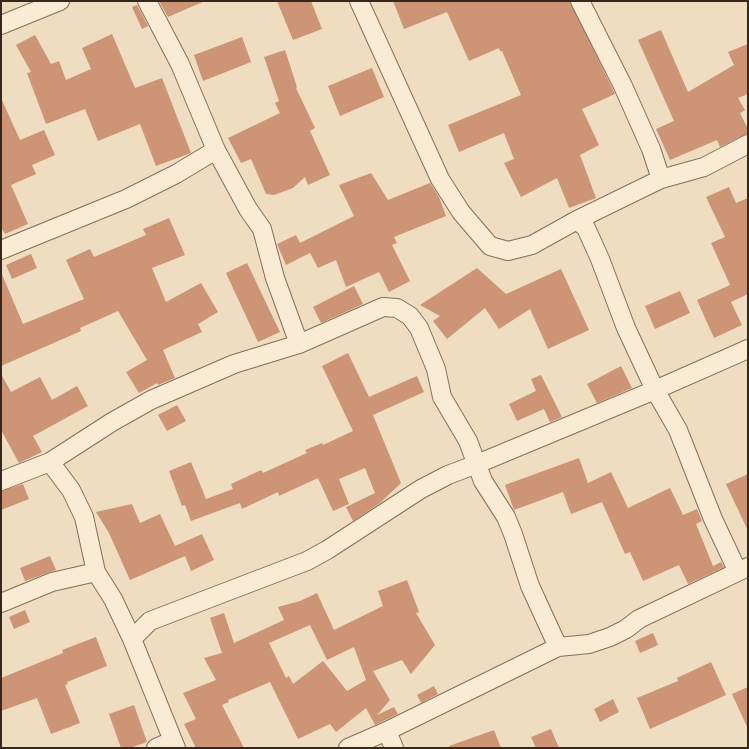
<!DOCTYPE html>
<style>
body{margin:0}
#map{position:relative;width:749px;height:749px;overflow:hidden;background:#eeddc0;font-family:"IBM Plex Serif",serif}
canvas{display:block}
.frame{position:absolute;inset:0;border:2px solid #37281d;pointer-events:none}
</style>
<div id="map">
<canvas width="749" height="749"></canvas>
<div class="frame"></div>
</div>
<script>
const g = document.querySelector('canvas').getContext('2d');
g.lineJoin = 'round';
function fillPath(path, color) { g.fillStyle = color; g.fill(path, 'evenodd'); }
const poly = rows => new Path2D(rows.map(r => 'M' + r).join(''));
function strokePath(path, color, width, dash) { g.strokeStyle = color; g.lineWidth = width; g.lineCap = dash ? 'butt' : 'round'; g.setLineDash(dash || []); g.stroke(path); }
fillPath(poly([
 [159,1,205,1,168,17],
 [277,1,311,1,322,29,293,40],
 [393,1,570,1,615,94,582,109,599,145,580,155,596,198,569,208,557,178,521,197,504,163,514,159,504,133,459,152,448,125,521,95,502,51,500,51,499,48,469,61,447,12,404,29],
 [137,5,148,26,142,29,132,7],
 [661,30,688,92,734,65,728,52,748,44,748,94,738,98,745,110,740,113,748,129,748,133,720,147,717,140,670,160,656,129,674,121,638,40],
 [112,34,135,88,162,78,191,153,156,166,140,124,98,141,85,109,46,124,27,73,31,72,16,45,35,35,51,64,59,61,66,80,91,69,82,48],
 [242,37,251,62,203,81,194,55],
 [285,50,297,87,296,88,315,128,310,131,330,175,308,185,305,177,293,188,274,195,266,194,251,159,241,163,228,138,280,113,275,103,279,101,264,57],
 [372,68,384,97,340,116,328,86],
 [1,98,20,140,44,130,55,155,32,165,36,174,11,185,28,224,5,234,1,227],
 [371,173,388,200,430,183,439,197,446,216,394,237,397,243,392,245,410,281,389,292,379,272,346,287,336,260,318,268,310,253,286,265,277,244,296,235,300,243,354,216,339,185],
 [729,187,736,203,748,198,748,294,731,302,742,325,714,338,697,300,730,285,711,243,725,237,706,197],
 [169,218,185,255,152,268,166,302,201,283,218,312,198,324,202,332,163,350,175,378,158,385,157,383,139,393,126,372,147,360,118,311,80,328,81,331,1,366,1,272,23,324,84,299,66,260,90,249,94,257,146,235,143,229],
 [31,254,37,268,12,279,6,265],
 [247,263,280,332,258,342,226,273],
 [477,268,506,294,561,269,589,330,548,349,530,309,499,329,485,308,447,339,433,321,440,316,420,305],
 [354,286,363,304,321,323,313,307],
 [680,291,690,313,655,329,645,306],
 [348,353,369,397,417,376,424,392,373,415,401,483,380,503,353,521,346,507,375,493,365,468,339,479,349,504,333,511,318,478,279,496,278,492,242,509,240,503,191,521,185,505,182,506,169,471,191,462,206,499,233,489,231,484,261,470,263,473,307,453,305,450,322,443,323,445,353,431,322,366],
 [621,366,632,388,597,403,587,384],
 [1,374,11,392,40,377,52,400,77,386,88,406,33,436,42,452,19,463,1,430],
 [541,375,562,417,550,422,544,409,517,421,509,404,536,391,531,379],
 [177,405,186,421,167,431,158,415],
 [579,458,588,483,611,472,628,508,670,488,683,515,697,509,702,521,696,524,713,566,721,562,724,567,688,584,679,565,643,581,630,552,625,554,602,502,571,514,563,492,514,510,505,485],
 [748,474,748,531,726,484],
 [23,484,29,499,1,510,1,491],
 [132,504,140,523,160,514,175,546,202,534,214,560,191,571,185,556,130,580,109,533,96,512],
 [50,556,56,570,25,581,20,568],
 [407,580,419,612,416,613,435,645,411,674,402,660,373,671,390,700,377,715,394,707,398,714,375,725,366,708,336,732,330,724,298,739,270,682,228,700,229,702,222,705,244,748,196,748,184,724,196,719,183,693,216,680,204,658,222,653,210,618,224,613,234,643,284,620,278,607,300,601,317,593,334,630,383,606,378,591],
 [310,625,327,660,354,647,366,680,347,691,323,661,293,684,289,676,286,678,269,643],
 [25,610,30,622,14,629,9,617],
 [653,633,658,645,640,653,635,641],
 [96,637,107,666,67,682,68,684,65,685,80,723,51,734,37,698,1,711,1,678,63,653,62,650],
 [711,662,726,695,650,729,637,698,678,681,677,678],
 [434,686,438,694,421,703,417,695],
 [748,687,748,729,732,694],
 [613,699,619,712,600,722,594,709],
 [134,705,147,742,130,748,121,748,109,714],
 [551,729,559,748,536,748,531,737],
 [494,730,501,748,450,748,449,746]
]), '#cd9476');
const street = poly([
 [147,1,180,64,216,150,248,209,262,229,275,278,299,344],
 [359,1,440,179,461,212,490,246,508,251,532,245,577,220,661,179],
 [580,1,623,86,651,149,661,179,704,167,748,144],
 [1,25,60,1],
 [577,220,586,228,600,259,626,328,655,390,678,430,713,519,737,570],
 [1,250,126,199,176,174,216,150],
 [50,462,71,490,84,517,96,572,113,599,132,639,176,748],
 [1,481,50,462,112,422,151,400,234,364,299,344,383,307,397,308,410,316,419,328,436,369,442,397,468,441,483,481,506,517,513,534,530,586,558,647],
 [1,603,52,582,96,572],
 [132,639,150,621,307,561,327,550,421,489,448,475,477,464,655,390,748,349],
 [387,731,394,748],
 [156,748,172,741],
 [348,748,387,731,558,647,589,644,610,637,626,629,639,619,748,567]
]);
strokePath(street, '#886e58', 20);
strokePath(street, '#f9ebd4', 18);
</script>
